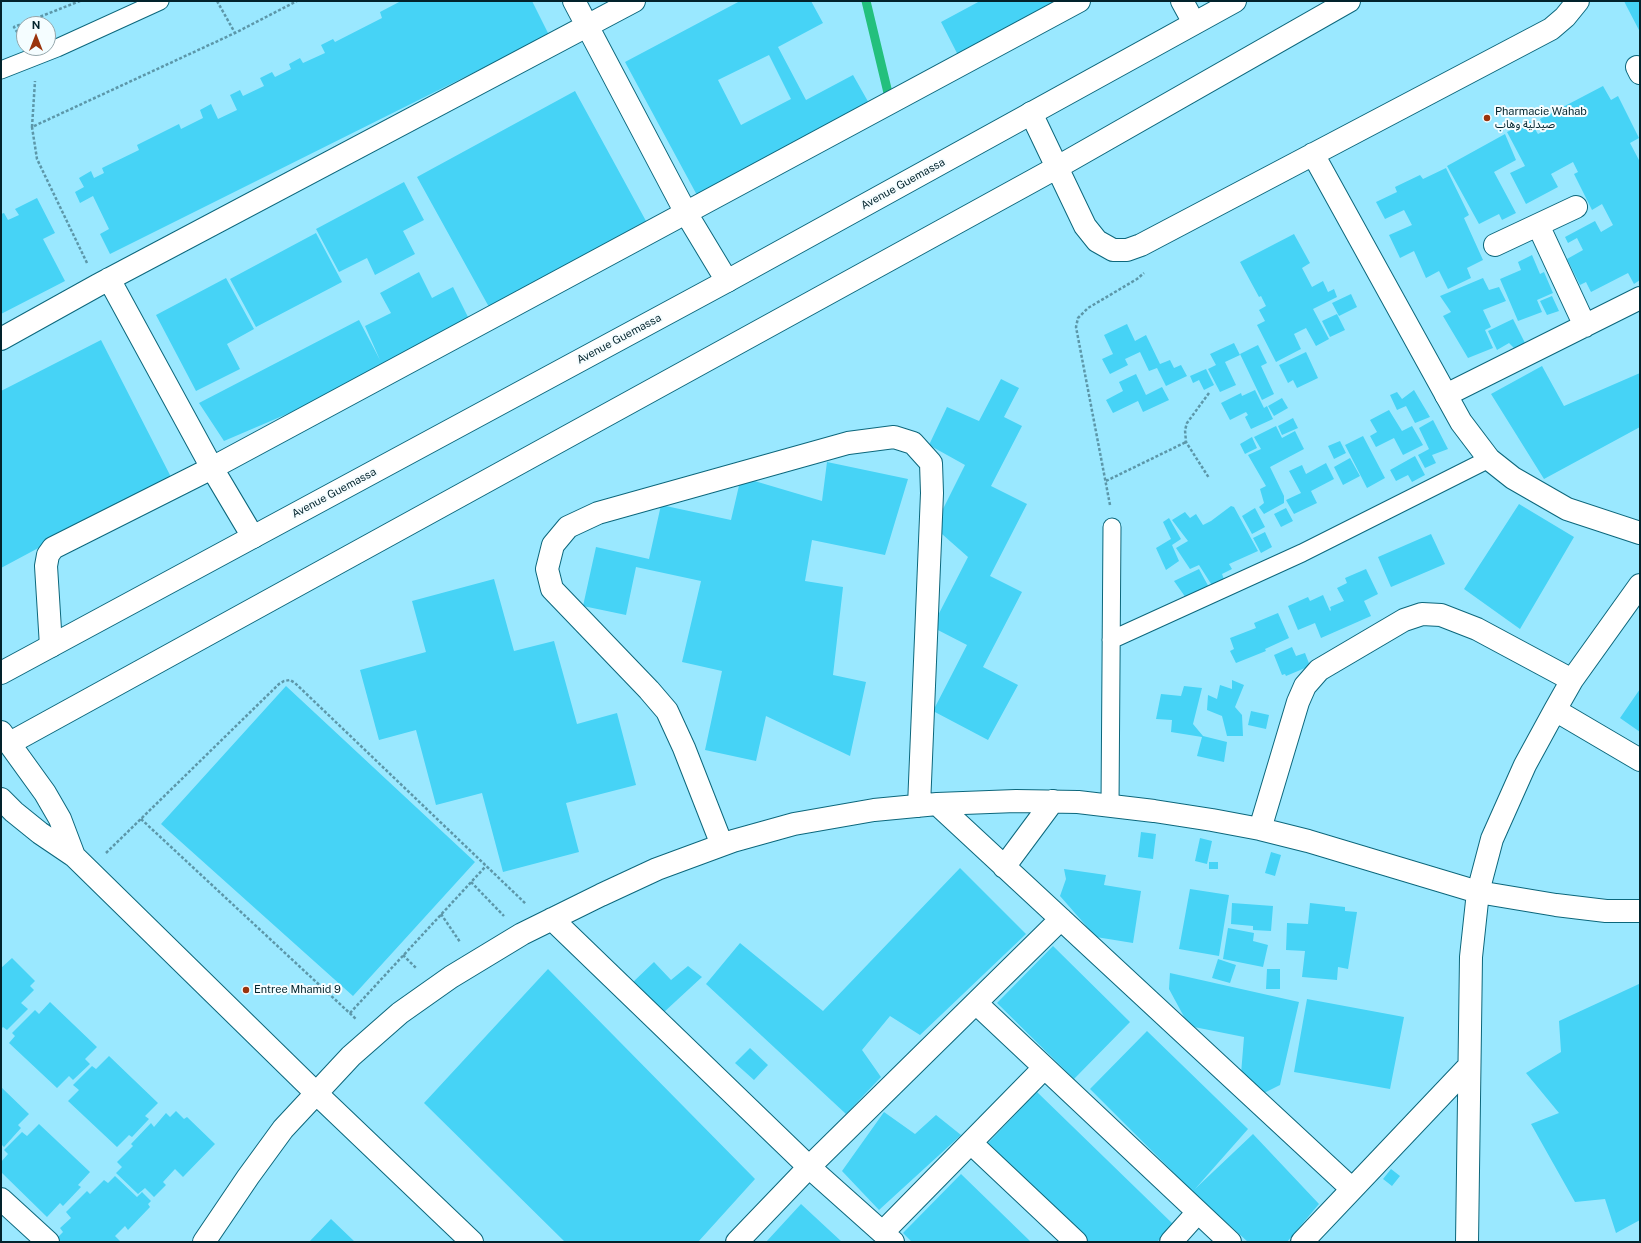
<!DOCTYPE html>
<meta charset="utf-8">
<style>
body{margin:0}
#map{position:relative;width:1641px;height:1243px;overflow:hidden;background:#9ae8ff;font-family:"Public Sans",sans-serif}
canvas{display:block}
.frame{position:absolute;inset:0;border:2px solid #02232c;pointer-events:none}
.north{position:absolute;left:16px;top:16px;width:40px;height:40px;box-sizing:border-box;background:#f5fdff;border:1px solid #94a6ab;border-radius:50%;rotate:0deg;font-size:11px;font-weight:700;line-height:16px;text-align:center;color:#02232c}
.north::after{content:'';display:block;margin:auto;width:14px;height:18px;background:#9a340d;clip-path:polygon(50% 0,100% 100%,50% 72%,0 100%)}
</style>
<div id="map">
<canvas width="1641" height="1243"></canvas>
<div class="frame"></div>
<div class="north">N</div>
</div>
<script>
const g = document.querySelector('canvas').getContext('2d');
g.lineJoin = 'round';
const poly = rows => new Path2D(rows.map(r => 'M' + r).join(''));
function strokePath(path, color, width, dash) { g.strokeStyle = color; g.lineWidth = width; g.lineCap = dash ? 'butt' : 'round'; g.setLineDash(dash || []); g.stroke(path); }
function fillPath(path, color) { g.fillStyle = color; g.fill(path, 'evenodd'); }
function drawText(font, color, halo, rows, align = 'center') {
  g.font = font + ' "Public Sans","Noto Sans Arabic",sans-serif'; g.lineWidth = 4; g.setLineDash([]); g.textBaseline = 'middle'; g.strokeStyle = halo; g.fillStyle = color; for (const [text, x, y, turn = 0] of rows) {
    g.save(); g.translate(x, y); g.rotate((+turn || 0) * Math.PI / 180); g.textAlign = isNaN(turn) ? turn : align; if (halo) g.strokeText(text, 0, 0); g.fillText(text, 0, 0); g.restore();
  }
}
strokePath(poly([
 [866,1,889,97]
]), '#23c07d', 9);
fillPath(poly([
 [401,1,532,1,549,35,110,254,100,234,109,229,93,196,80,203,75,192,84,187,79,178,91,171,94,178,104,173,102,168,139,150,137,145,179,124,181,129,203,118,200,110,211,104,218,119,237,110,230,95,240,90,243,96,264,86,260,78,272,72,275,77,291,69,289,64,300,58,303,63,325,53,321,45,333,39,335,42,382,18,380,12],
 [740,1,811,1,823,23,778,47,806,100,853,75,870,105,698,197,625,62],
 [769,55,791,99,741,125,718,80],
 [980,1,1065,1,959,57,941,22],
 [1624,1,1640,1,1640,32,1627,7],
 [1603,86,1611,100,1618,96,1639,138,1630,143,1640,162,1640,280,1634,284,1628,273,1591,292,1586,282,1580,285,1567,259,1583,250,1577,238,1568,243,1565,237,1595,221,1601,232,1613,225,1602,204,1592,210,1574,174,1578,172,1573,162,1551,174,1558,187,1526,204,1510,173,1525,166,1507,132,1530,121,1538,134,1546,130,1540,119],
 [575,91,646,221,489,307,417,177],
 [1505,134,1516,160,1494,172,1516,213,1502,220,1499,214,1479,224,1447,166],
 [1446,168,1469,215,1464,218,1483,260,1467,268,1471,278,1448,289,1439,271,1426,278,1414,251,1400,258,1389,235,1412,225,1404,210,1385,219,1376,202,1397,192,1395,187,1420,175,1423,179],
 [404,182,424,220,403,231,415,254,375,275,367,258,339,272,316,229],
 [37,198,55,233,43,239,65,281,1,314,1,214,4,213,8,220,19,215,15,209],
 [316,233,342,282,256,327,230,279],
 [1294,234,1310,263,1302,268,1312,287,1323,281,1328,292,1334,289,1337,297,1313,309,1329,339,1316,346,1306,328,1294,334,1301,349,1276,362,1257,325,1265,321,1259,310,1266,306,1261,296,1259,297,1240,262],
 [1532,255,1540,274,1544,272,1553,293,1537,300,1542,312,1518,321,1500,279,1521,270,1518,262],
 [419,272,432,298,453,287,470,321,382,364,294,411,224,441,199,403,359,320,380,360,365,326,391,313,380,293],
 [226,278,254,329,227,344,240,369,196,391,156,315],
 [1483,278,1489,290,1499,287,1506,301,1483,310,1491,327,1485,330,1493,348,1468,358,1443,316,1451,312,1440,296],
 [1351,294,1357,307,1339,316,1332,303],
 [1552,296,1559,311,1547,315,1540,301],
 [1337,314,1345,330,1330,337,1322,321],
 [1513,319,1525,343,1514,348,1509,343,1497,350,1488,331],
 [1127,324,1135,341,1146,335,1160,364,1170,360,1174,368,1181,365,1187,376,1166,386,1157,368,1149,371,1140,352,1125,359,1128,365,1110,374,1102,359,1113,354,1104,335],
 [101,340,171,477,1,568,1,391],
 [1234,343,1240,355,1225,362,1236,385,1220,392,1208,369,1216,365,1210,354],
 [1258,345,1267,363,1261,366,1274,394,1262,400,1240,354],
 [1306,352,1318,378,1297,388,1293,380,1288,383,1279,365],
 [1542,366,1564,406,1640,373,1640,427,1544,479,1491,394],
 [1206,369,1214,385,1204,390,1199,380,1193,383,1190,376],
 [1136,374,1146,395,1162,387,1169,400,1143,412,1138,401,1113,413,1106,400,1123,391,1119,382],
 [1001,379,1019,388,1004,417,1022,426,991,486,1027,504,990,576,1022,592,983,667,1018,685,988,740,933,711,967,645,932,627,968,557,934,527,965,465,929,445,947,407,979,421],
 [1255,390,1264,408,1267,406,1273,419,1251,429,1245,417,1248,415,1246,412,1230,420,1221,403,1241,393,1242,396],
 [1414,390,1430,417,1415,423,1406,406,1397,410,1390,395,1397,392,1402,399],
 [1282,398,1288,408,1274,416,1268,406],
 [1389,410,1402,431,1412,426,1423,445,1403,455,1394,438,1376,447,1370,436,1377,432,1370,420],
 [1293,418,1298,428,1282,435,1278,426],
 [1433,420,1448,449,1432,455,1436,463,1425,468,1418,455,1429,449,1419,428],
 [1276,426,1282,438,1295,431,1304,449,1270,467,1284,496,1284,503,1264,514,1259,507,1264,503,1260,489,1266,486,1248,455,1261,449,1254,437],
 [1363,436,1385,478,1367,488,1345,445],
 [1252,437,1257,448,1245,454,1240,444],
 [1340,441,1346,453,1334,459,1328,446],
 [1415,456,1425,475,1412,482,1408,475,1396,481,1390,470],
 [1350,458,1360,476,1343,485,1334,467],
 [827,462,908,479,885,555,812,540,805,581,843,587,833,675,866,682,850,756,766,716,756,761,705,750,722,671,682,662,701,581,636,567,626,615,583,606,596,547,649,559,661,505,731,520,741,477,822,501],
 [1326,463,1334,479,1311,491,1317,503,1294,514,1286,500,1301,493,1289,471,1302,465,1306,474],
 [1519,504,1574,537,1520,629,1464,589],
 [1231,506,1234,507,1258,551,1229,564,1232,569,1222,574,1225,582,1213,587,1199,565,1190,569,1176,548,1188,541,1172,520,1185,512,1190,518,1196,514,1203,525,1211,521],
 [1255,508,1265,527,1252,534,1242,516],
 [1286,508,1293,521,1281,527,1274,514],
 [1169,518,1181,539,1172,545,1179,561,1166,570,1156,548,1171,539,1163,522],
 [1265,532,1272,547,1261,553,1253,538],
 [1431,534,1445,564,1391,587,1378,557],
 [1199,569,1211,591,1186,598,1174,581],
 [1366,569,1378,594,1364,601,1371,616,1321,638,1315,623,1298,630,1288,606,1308,597,1310,601,1323,595,1330,611,1331,610,1330,607,1344,601,1337,588,1347,583,1345,578],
 [494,579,514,651,554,641,577,724,617,713,636,785,566,803,579,852,503,872,482,793,436,805,416,730,379,740,360,670,426,652,412,601],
 [1278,613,1289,638,1265,649,1266,651,1236,663,1230,651,1234,649,1230,638,1256,628,1254,623],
 [1292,647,1296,656,1305,653,1310,666,1286,676,1285,674,1282,675,1274,655],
 [1232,680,1244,685,1235,707,1242,715,1243,736,1227,736,1222,716,1207,710,1208,695,1217,699,1220,685,1232,689],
 [286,686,475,862,353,996,161,824],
 [1184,686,1202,688,1193,724,1203,736,1227,742,1224,762,1197,756,1202,737,1171,732,1172,720,1156,719,1161,694,1181,696],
 [1640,689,1640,732,1620,718],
 [1251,711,1269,715,1266,729,1248,725],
 [1141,832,1156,834,1153,859,1138,857],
 [1200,838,1212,841,1207,864,1195,861],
 [1271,852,1281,855,1275,876,1265,873],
 [1209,862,1218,862,1218,869,1209,869],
 [960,868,1026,934,920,1035,890,1016,862,1050,881,1077,846,1114,706,984,740,943,823,1011],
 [1064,869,1106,875,1104,885,1141,891,1133,943,1096,937,1060,896,1066,879],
 [1190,889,1229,895,1219,956,1179,949],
 [1232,903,1273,906,1271,931,1253,930,1253,926,1231,924],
 [1310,903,1345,907,1345,911,1357,912,1348,969,1338,967,1337,980,1302,977,1305,951,1286,950,1287,923,1308,924],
 [1228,928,1254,933,1253,941,1268,945,1263,967,1223,959],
 [1053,946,1130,1022,1074,1079,997,1003],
 [12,958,35,981,30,986,34,990,21,1003,28,1009,7,1030,3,1027,1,1029,1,968],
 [1218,959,1236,965,1230,983,1212,978],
 [654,962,671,980,688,966,702,977,663,1013,632,983],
 [548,969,755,1179,698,1242,565,1242,424,1103],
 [1267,969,1280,969,1280,989,1266,989],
 [1170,973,1299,1002,1280,1085,1264,1093,1241,1074,1244,1037,1189,1026,1169,989],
 [1639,984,1640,987,1640,1220,1616,1233,1605,1199,1575,1202,1531,1124,1559,1113,1526,1073,1561,1052,1559,1021],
 [1307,999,1404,1017,1390,1089,1294,1072],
 [50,1002,97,1047,85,1059,90,1064,73,1080,69,1076,57,1088,9,1043,15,1036,12,1033,35,1010,39,1014],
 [1147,1031,1248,1129,1195,1189,1253,1134,1319,1204,1287,1242,1248,1242,1192,1191,1090,1089],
 [750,1048,768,1065,754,1080,735,1063],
 [109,1056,158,1103,145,1116,149,1119,132,1137,129,1135,117,1147,68,1101,79,1090,73,1085,92,1066,96,1069],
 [1,1087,29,1114,18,1125,21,1128,4,1147,1,1144],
 [1037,1092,1174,1225,1157,1242,1089,1242,987,1144],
 [176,1111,184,1119,187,1117,215,1144,183,1177,175,1169,163,1182,166,1185,154,1197,145,1188,138,1194,116,1173,122,1167,117,1162,133,1146,131,1144,151,1123,154,1127,166,1113,170,1117],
 [884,1112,915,1134,936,1115,961,1135,879,1210,842,1171],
 [39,1124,90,1172,78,1185,81,1187,63,1206,60,1203,47,1217,1,1172,1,1162,8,1154,4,1150,22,1132,27,1136],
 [1391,1169,1400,1176,1392,1186,1383,1179],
 [961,1174,1031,1242,912,1242,903,1233],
 [115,1176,137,1197,142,1192,151,1201,148,1204,150,1207,128,1230,125,1226,115,1236,121,1242,59,1242,56,1239,63,1232,60,1228,71,1218,66,1212,87,1191,90,1194,104,1180,108,1183],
 [801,1204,842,1242,766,1242],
 [331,1219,355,1242,309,1242]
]), '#46d3f6');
const service = poly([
 [1,70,57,48,160,1],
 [1111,640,1302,553,1489,459],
 [1110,805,1112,527]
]);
const pedestrian = poly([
 [1637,67,1640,73],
 [1538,225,1585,326],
 [1495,245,1576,207],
 [1446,395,1640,298]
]);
const minor = poly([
 [574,1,686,213,727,281],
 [1182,1,1194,23],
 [1031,113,1085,226,1097,241,1113,250,1127,250,1141,245,1551,29,1565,17,1578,1],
 [1313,154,1461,422,1489,459,1513,478,1567,509,1640,533],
 [109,279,212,468,253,537],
 [1,339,98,285,634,1],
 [51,646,46,566,48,555,53,548,212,468,1079,1],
 [1555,710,1640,760],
 [1,732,45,793,60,819,74,856],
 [10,743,1056,168,1349,1],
 [1,799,14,812,40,833,74,856,317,1094,472,1242],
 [937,804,1352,1189],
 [1260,829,1298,702,1305,686,1319,670,1404,620,1422,614,1441,615,1477,629,1572,680],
 [722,845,684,748,667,711,649,690,552,589,547,569,553,545,568,527,598,513,848,443,894,437,913,443,931,463,932,493,919,806],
 [1004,867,1053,801],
 [552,919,809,1167,893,1242],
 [976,1003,1230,1242],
 [971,1143,1076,1242],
 [1,1199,48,1242],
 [883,1232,1044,1068],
 [204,1242,248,1177,283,1129,351,1056,400,1013,451,977,522,934,601,895,657,869,733,841,794,824,874,810,937,804,1016,801,1078,802,1154,811,1212,820,1260,829,1308,841,1478,892,1556,905,1606,911,1640,911],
 [737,1242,809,1167,1061,919],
 [1171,1242,1198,1212],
 [1302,1242,1469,1066],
 [1467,1242,1471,957,1478,892,1492,839,1525,765,1555,710,1572,680,1640,585]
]);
const secondary = poly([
 [1,673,727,281,1235,1]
]);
strokePath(service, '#0c677c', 19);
strokePath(pedestrian, '#0c677c', 24);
strokePath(minor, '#0c677c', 24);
strokePath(secondary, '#0c677c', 24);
strokePath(poly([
 [217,1,235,33],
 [20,37,14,27,80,1],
 [32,127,35,81],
 [87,263,37,159,32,127,235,33,297,1],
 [1209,393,1187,423,1185,430,1186,442,1209,478],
 [1106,481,1186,442],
 [1110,505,1076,327,1078,318,1088,308,1137,279,1144,273],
 [141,819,356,1019],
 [106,853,279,684,284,681,290,680,295,683,526,904],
 [471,882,504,916],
 [441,914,460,942],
 [403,955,417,969],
 [350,1013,486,866]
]), '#5c97a9', 2.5, [3, 2]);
strokePath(service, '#fff', 17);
strokePath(pedestrian, '#fff', 22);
strokePath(minor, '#fff', 22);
strokePath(secondary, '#fff', 22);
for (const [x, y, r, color] of [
 [1487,118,4,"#9a340d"],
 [246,990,4,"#9a340d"]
]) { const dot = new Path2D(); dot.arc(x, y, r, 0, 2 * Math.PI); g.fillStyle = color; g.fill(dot); strokePath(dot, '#f5fdff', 1.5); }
drawText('11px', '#02232c', '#f5fdff', [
 ["Pharmacie Wahab",1495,112],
 ["صيدلية وهاب",1495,125],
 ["Entree Mhamid 9",254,990]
], 'left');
drawText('11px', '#02232c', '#f5fdff', [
 ["Avenue Guemassa",903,184,-29],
 ["Avenue Guemassa",619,339,-28],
 ["Avenue Guemassa",334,493,-28]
]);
</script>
